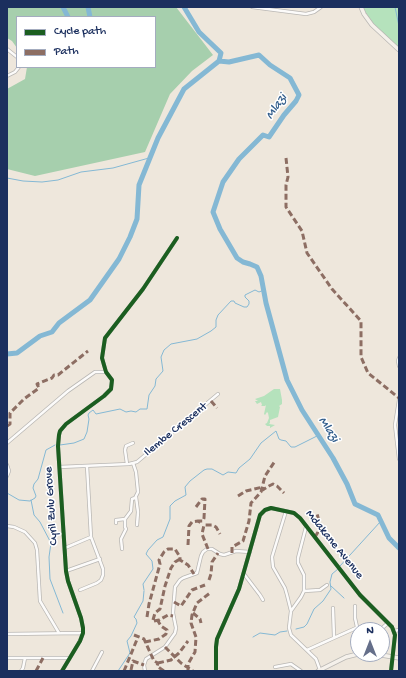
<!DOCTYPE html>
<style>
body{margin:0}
#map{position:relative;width:406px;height:678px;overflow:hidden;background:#eee7dc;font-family:"Gochi Hand",sans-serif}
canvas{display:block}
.frame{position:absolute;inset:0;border:8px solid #1b2f5e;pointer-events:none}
.legend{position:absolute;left:16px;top:16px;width:140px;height:52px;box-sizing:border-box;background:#fff;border:1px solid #a4acbf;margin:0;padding:5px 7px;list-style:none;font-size:12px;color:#1b2f5e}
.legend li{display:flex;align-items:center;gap:8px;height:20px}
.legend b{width:20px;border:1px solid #a4acbf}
.north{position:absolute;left:350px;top:622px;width:40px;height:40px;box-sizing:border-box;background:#fff;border:1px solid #a4acbf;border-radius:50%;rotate:0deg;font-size:11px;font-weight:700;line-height:16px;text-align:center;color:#1b2f5e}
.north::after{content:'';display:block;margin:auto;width:14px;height:18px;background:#656f8a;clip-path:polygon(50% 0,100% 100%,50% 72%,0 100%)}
</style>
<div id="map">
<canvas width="406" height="678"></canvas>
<div class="frame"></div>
<ul class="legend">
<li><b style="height:5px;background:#1b5e20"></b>Cycle path</li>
<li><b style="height:5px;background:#8d6e63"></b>Path</li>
</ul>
<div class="north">N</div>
</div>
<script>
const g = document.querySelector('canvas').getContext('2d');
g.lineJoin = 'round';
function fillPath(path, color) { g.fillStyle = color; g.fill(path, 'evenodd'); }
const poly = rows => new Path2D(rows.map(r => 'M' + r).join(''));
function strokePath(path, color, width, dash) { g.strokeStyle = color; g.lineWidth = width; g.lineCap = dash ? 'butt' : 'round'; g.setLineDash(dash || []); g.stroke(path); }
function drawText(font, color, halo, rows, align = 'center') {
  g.font = font + ' "Gochi Hand",sans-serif'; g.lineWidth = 3; g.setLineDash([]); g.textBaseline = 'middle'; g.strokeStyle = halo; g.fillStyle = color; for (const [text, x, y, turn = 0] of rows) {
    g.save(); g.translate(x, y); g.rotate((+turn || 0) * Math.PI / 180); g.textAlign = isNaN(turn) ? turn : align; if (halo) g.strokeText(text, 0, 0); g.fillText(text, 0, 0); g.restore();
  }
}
fillPath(poly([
 [361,7,399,7,399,50,373,26],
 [274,389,280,389,282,400,282,404,279,406,280,407,278,417,270,420,270,423,269,424,275,425,270,428,270,426,267,426,265,424,267,423,269,418,268,413,267,412,265,415,264,414,266,405,265,406,261,406,262,405,261,402,257,404,255,401,258,401,255,399,264,396]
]), '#b5e2bc');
fillPath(poly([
 [7,7,176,7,213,55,192,71,170,94,145,152,35,176,7,169,7,89,25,79,27,67,155,67,155,17,17,17,17,48,12,41,7,38]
]), '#a6cfad');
strokePath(poly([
 [395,7,399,26],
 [7,178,23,181,42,182,58,180,81,172,113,168,149,158],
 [60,445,74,443,84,439,87,432,89,419,88,415,89,413,93,410,96,414,120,409,126,412,131,411,136,412,140,409,147,409,149,395,155,386,156,379,163,371,161,357,164,350,171,344,197,339,211,331,216,327,216,320,218,315,231,301,234,301,235,303,244,307,247,307,249,304,249,301,245,297,245,295,255,290,259,292,264,290],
 [7,493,19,500,30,501,35,498,36,496,33,488,34,484,38,479,46,450,55,445],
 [31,500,34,515,40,522,51,543,49,557,50,579,63,613],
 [340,566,381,521],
 [331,586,344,598],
 [144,590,143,584,153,569,152,561,146,554,148,550,157,540,163,537,170,519,170,506,175,501,186,495,185,487,190,481,204,470,207,469,212,469,223,475,228,472,236,473,239,468,250,459,261,443,276,431,279,439,281,440,286,441,291,447,295,447,319,435],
 [296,629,304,627,307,624,314,609,323,601,331,589,330,582,332,574,338,569],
 [253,637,260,633,275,635,280,632,287,631],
 [118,671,130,653,127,641,131,636,137,623,136,619,134,617,143,601,144,591]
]), '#84b8d4', 1);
strokePath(poly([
 [63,7,68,17],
 [88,7,90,17],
 [184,7,199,32,221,53,219,61],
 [7,354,17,353,40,336,52,332,59,323,90,300,119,259,130,237,137,219,139,185,158,138,184,89,219,61,229,62,259,55,270,65,290,78,299,95,296,101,284,115,269,137,263,135,239,159,223,182,213,212,220,229,237,258,243,262,250,264,257,267,261,276,266,303,287,380,302,410,333,458,347,484,355,504,378,515,389,538,399,548]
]), '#84b8d4', 5);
const street = poly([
 [252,7,306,14,314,12,321,7],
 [7,49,17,57],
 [7,76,15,72,19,67],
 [399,358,398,361,399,366],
 [399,400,395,425,399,459],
 [7,443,68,391,95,372,105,372],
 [127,464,125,450,126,446,133,443],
 [7,465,9,471,7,476],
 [59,467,129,464,137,462,218,394],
 [136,497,138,512,137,525],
 [286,511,272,557,273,567,285,588,287,595,291,611,289,628,291,635,316,659,320,670],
 [116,523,116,520,125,519,131,511,132,499,135,498,138,492,136,472,133,463],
 [7,526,14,527,25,532,35,543,37,550,40,601,59,633],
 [65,548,91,537],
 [122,549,121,539,126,529,125,527,125,519],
 [66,571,100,559],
 [244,574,260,595,263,600],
 [80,590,97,583,101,580,103,575,103,569,91,537,87,466],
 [304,591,320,590,327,585],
 [355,606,355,618,357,627],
 [333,608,334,637],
 [291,611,301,597,304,591,304,575,298,563,298,558,306,527],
 [380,630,388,623],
 [394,631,399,630],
 [7,634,83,633],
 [307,650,356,628,374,630],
 [7,658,70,658],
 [275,667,291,664,301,671],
 [21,671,23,668,25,658],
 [62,671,80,641,83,633,83,628,81,618,68,581,66,571,58,446,59,435,60,431,66,424,104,396,111,389,112,380,106,372,102,358,105,338,143,289,177,238],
 [92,671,102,652],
 [145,671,144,665,146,659,165,647,175,633,176,628,173,613,175,587,180,580,183,578,197,573,201,556,203,552,207,549,212,549,220,554,224,555,236,551,250,552],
 [216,671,216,647,217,639,239,589,260,515,265,510,271,508,294,513,300,518,360,595,392,627,395,635,391,671]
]);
const secondary = poly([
 [361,7,364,14,372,25,399,50],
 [375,654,399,658],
 [318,671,346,657,358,654]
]);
strokePath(street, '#b9b7b4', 4);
strokePath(secondary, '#b9b7b4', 5);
strokePath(street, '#fcfbfa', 2.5);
strokePath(secondary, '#f5f1eb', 3.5);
strokePath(poly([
 [286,158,288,177,286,185,286,207,302,231,307,253,332,289,361,321,361,357,368,373,399,398],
 [211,401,217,408],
 [7,426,10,424,10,413,24,399,39,388,37,384,52,378,54,375,58,375,88,351],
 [261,491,269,486,273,484,277,486,284,493],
 [238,496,246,491,263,487],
 [196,507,202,499,205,499,204,518,203,521,198,521],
 [315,537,318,532,320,524,317,514],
 [188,545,189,526,192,522,198,521,201,523],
 [208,549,202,534,204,525,212,525,216,527,220,534],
 [232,553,232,547,243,541,249,521,251,503,261,492,265,476,275,461],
 [209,580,211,574,212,562,218,553],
 [174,602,181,606,192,590,205,585],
 [193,613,200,619,201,623],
 [147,617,149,604,160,564,159,560,164,552,168,549,175,549,180,557,180,560,188,565,194,574],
 [153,620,155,613,160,609,165,586,171,568,175,562,180,559],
 [154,621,159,620,168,615,173,616],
 [134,635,144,639,154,661,158,663,157,666,164,671],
 [145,642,159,639,166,634,167,630,161,626,158,621],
 [165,647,181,663,193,671],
 [158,663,171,660,179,653,188,641],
 [131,670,133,661,144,665],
 [36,671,43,658],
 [124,671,138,637],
 [188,671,188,664,195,652,196,637,191,623,192,615,197,603,210,593]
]), '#8d6e63', 3, [6, 3]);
strokePath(poly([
 [62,671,80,641,83,633,83,628,81,618,68,581,66,571,58,446,59,435,60,431,66,424,104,396,111,389,112,380,106,372,102,358,105,338,143,289,177,238],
 [216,671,216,647,217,639,239,589,260,515,265,510,271,508,294,513,300,518,360,595,392,627,395,635,391,671]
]), '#1b5e20', 4);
drawText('12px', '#1b2f5e', '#fff', [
 ["Ilembe Crescent",176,430,-39],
 ["Cyril Zulu Grove",52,506,-94],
 ["Mdakane Avenue",334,545,51]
]);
drawText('italic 13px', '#335e8c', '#fff', [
 ["Mlazi",277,107,-55],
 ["Mlazi",328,430,57]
]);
</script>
